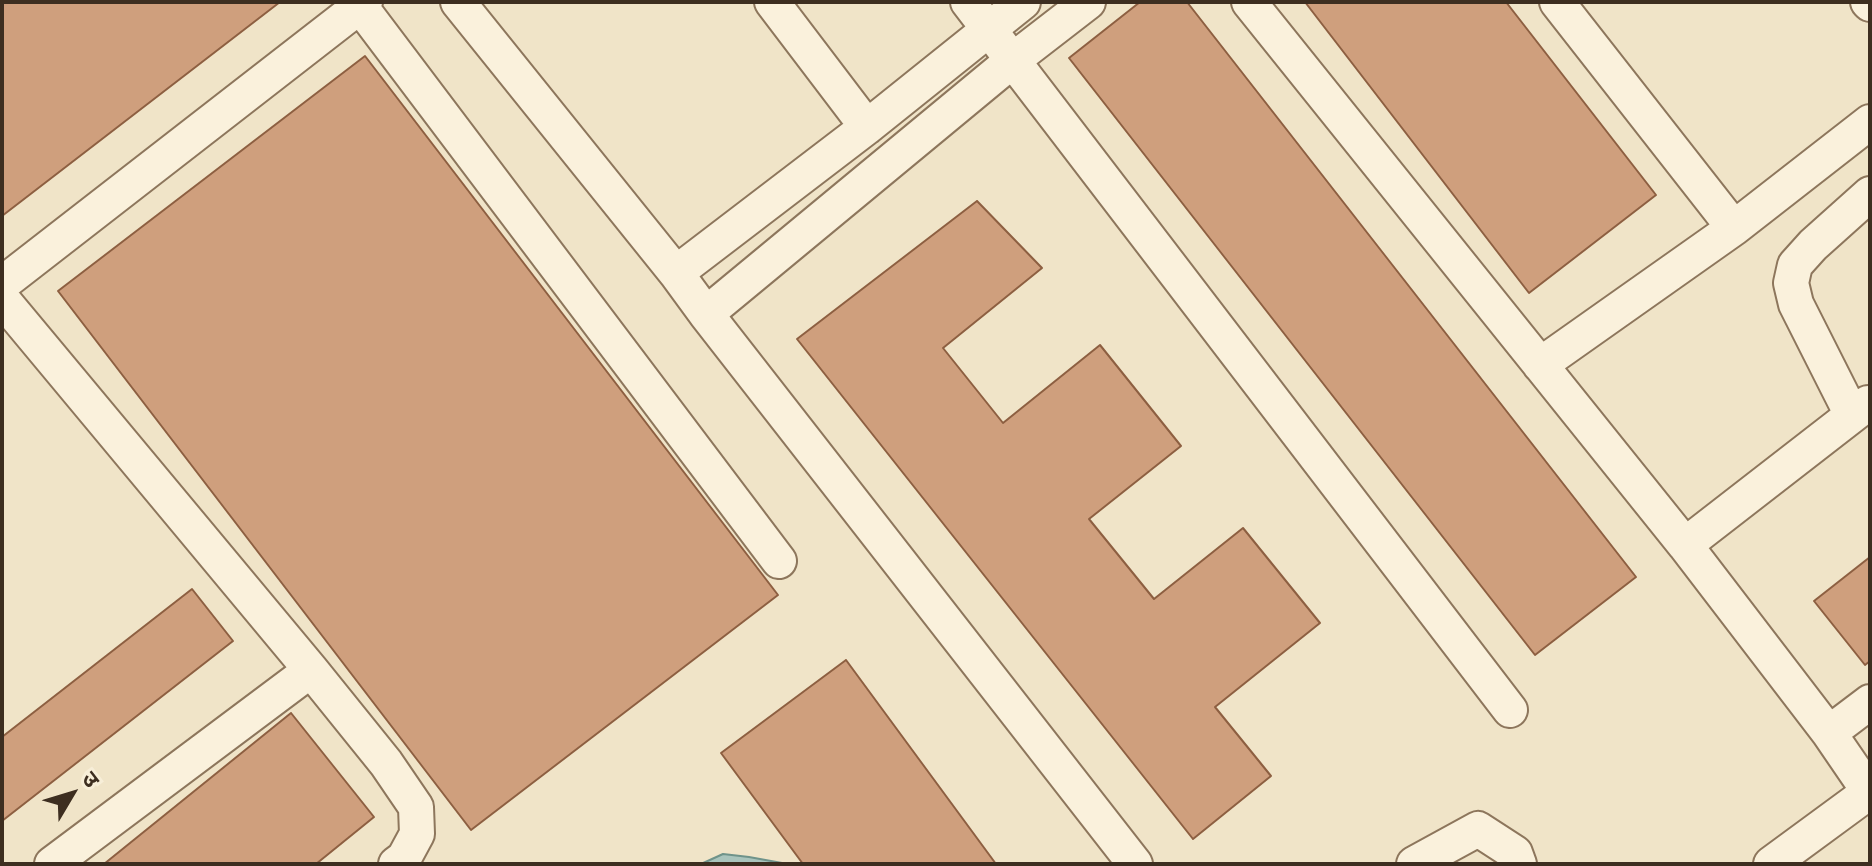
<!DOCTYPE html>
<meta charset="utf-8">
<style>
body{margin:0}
#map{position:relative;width:1872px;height:866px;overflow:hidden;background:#f0e4c8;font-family:"PT Serif","Noto Sans Devanagari",serif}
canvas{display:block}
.frame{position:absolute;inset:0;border:4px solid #3d2e20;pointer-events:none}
.north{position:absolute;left:32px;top:754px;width:80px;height:80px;-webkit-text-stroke:6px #f7eed8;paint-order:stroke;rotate:52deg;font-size:22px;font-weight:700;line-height:32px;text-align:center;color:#3d2e20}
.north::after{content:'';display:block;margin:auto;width:28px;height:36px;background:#3d2e20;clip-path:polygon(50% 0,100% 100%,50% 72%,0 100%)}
</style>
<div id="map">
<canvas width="1872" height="866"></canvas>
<div class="frame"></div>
<div class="north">उ</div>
</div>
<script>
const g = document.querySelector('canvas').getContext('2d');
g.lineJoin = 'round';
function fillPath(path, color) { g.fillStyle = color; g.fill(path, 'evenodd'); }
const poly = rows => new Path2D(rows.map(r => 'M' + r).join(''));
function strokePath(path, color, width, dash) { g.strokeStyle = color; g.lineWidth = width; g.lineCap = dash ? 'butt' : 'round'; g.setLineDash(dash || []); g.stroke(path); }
const water = poly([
 [723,854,749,857,782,863,782,864,701,864,723,854]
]);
fillPath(water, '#a9c4bc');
strokePath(water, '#6f938a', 2);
const building = poly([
 [2,2,280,2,2,216,2,2],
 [1140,2,1187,2,1636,577,1535,655,1069,58,1140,2],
 [1305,2,1506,2,1656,195,1529,293,1305,2],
 [365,56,778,595,471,830,58,291,365,56],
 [977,201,1042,268,943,348,1003,423,1100,345,1181,446,1089,519,1154,599,1243,528,1320,623,1215,707,1271,776,1193,839,797,339,977,201],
 [1870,557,1870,661,1865,665,1814,601,1870,557],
 [192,589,233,641,2,821,2,737,192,589],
 [846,660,996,864,803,864,721,753,846,660],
 [291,713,374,817,316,864,104,864,291,713]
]);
fillPath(building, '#cf9f7d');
strokePath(building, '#8d5f41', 2);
const minor = poly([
 [357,2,779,561],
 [458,2,676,273,706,314,1135,864],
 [772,2,867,127],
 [968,2,1510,710],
 [1249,2,1685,545,1829,733,1870,793],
 [1557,2,1734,228],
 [1868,2,1870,4],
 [676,273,867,127,1023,2],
 [2,284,365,2],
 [2,299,311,670,386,763,416,807,417,834,404,858,396,864],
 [706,314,1013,60,1088,2],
 [1540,365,1734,228,1870,122],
 [1852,415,1796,304,1791,283,1795,265,1813,245,1870,194],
 [1685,545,1868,403],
 [1829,733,1870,702],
 [52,864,311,670],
 [1414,864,1478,829,1515,853,1519,864],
 [1771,864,1869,792]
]);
strokePath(minor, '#8d765c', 38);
strokePath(minor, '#faf1dc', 34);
</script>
